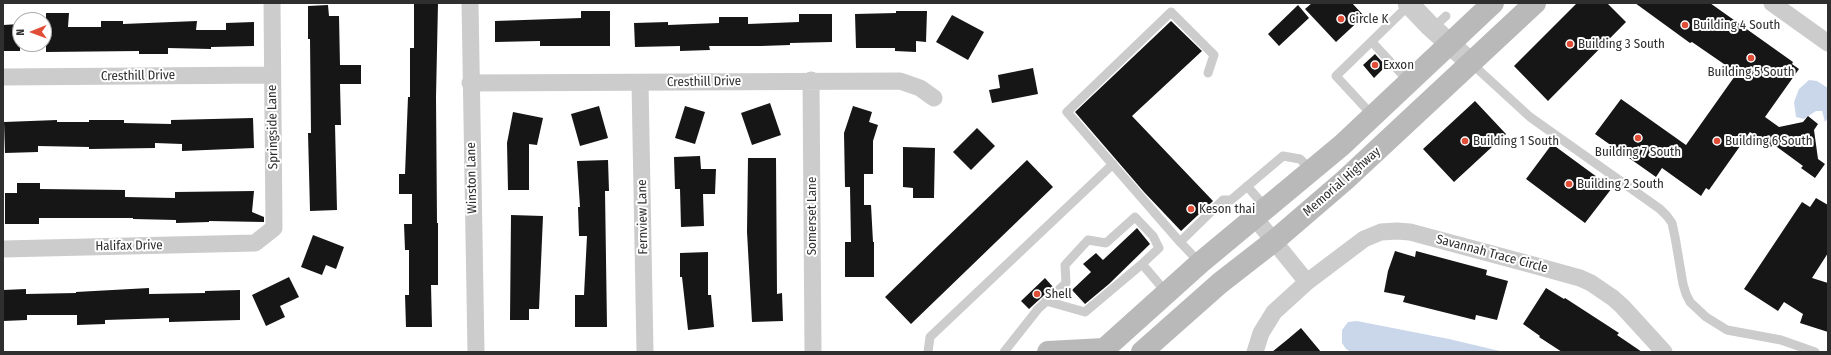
<!DOCTYPE html>
<style>
body{margin:0}
#map{position:relative;width:1831px;height:355px;overflow:hidden;background:#fff;font-family:"Fira Sans Condensed",sans-serif}
canvas{display:block}
.frame{position:absolute;inset:0;border:4px solid #2f2f2f;pointer-events:none}
.north{position:absolute;left:12px;top:12px;width:40px;height:40px;box-sizing:border-box;background:#fff;border:1px solid #acacac;border-radius:50%;rotate:269deg;font-size:11px;font-weight:700;line-height:16px;text-align:center;color:#2f2f2f}
.north::after{content:'';display:block;margin:auto;width:14px;height:18px;background:#e04e37;clip-path:polygon(50% 0,100% 100%,50% 72%,0 100%)}
</style>
<div id="map">
<canvas width="1831" height="355"></canvas>
<div class="frame"></div>
<div class="north">N</div>
</div>
<script>
const g = document.querySelector('canvas').getContext('2d');
g.lineJoin = 'round';
function fillPath(path, color) { g.fillStyle = color; g.fill(path, 'evenodd'); }
const poly = rows => new Path2D(rows.map(r => 'M' + r).join(''));
function strokePath(path, color, width, dash) { g.strokeStyle = color; g.lineWidth = width; g.lineCap = dash ? 'butt' : 'round'; g.setLineDash(dash || []); g.stroke(path); }
function drawText(font, color, halo, rows, align = 'center') {
  g.font = font + ' "Fira Sans Condensed",sans-serif'; g.lineWidth = 4; g.setLineDash([]); g.textBaseline = 'middle'; g.strokeStyle = halo; g.fillStyle = color; for (const [text, x, y, turn = 0] of rows) {
    g.save(); g.translate(x, y); g.rotate((+turn || 0) * Math.PI / 180); g.textAlign = isNaN(turn) ? turn : align; if (halo) g.strokeText(text, 0, 0); g.fillText(text, 0, 0); g.restore();
  }
}
fillPath(poly([
 [1809,80,1817,81,1828,88,1828,118,1825,122,1822,111,1816,111,1804,119,1796,117,1794,102,1799,89],
 [1357,321,1449,339,1504,352,1351,352,1346,349,1342,343,1342,330,1348,322]
]), '#cad7eb');
fillPath(poly([
 [438,3,436,97,437,223,438,223,438,285,431,285,432,327,406,327,405,295,409,295,409,250,405,250,404,224,412,224,412,194,399,194,399,174,405,174,408,97,410,97,410,48,414,48,414,4],
 [1312,3,1352,3,1364,16,1336,42,1305,9],
 [1577,3,1607,3,1626,22,1548,101,1514,66],
 [1635,3,1710,3,1793,62,1792,64,1799,69,1765,117,1779,127,1803,122,1808,116,1818,124,1814,130,1818,159,1825,164,1815,178,1801,168,1803,166,1773,144,1771,147,1750,132,1709,190,1706,188,1701,196,1662,168,1656,177,1595,134,1621,99,1686,145,1737,73,1692,42,1690,43],
 [328,5,329,16,339,16,340,65,361,65,361,84,340,84,341,125,335,125,337,210,310,211,308,133,311,133,310,39,308,39,308,6],
 [1298,5,1309,18,1279,46,1268,34],
 [581,11,610,11,610,46,540,46,540,41,495,42,495,21,581,18],
 [896,11,927,11,926,42,916,41,916,52,895,51,895,48,856,48,855,14,896,13],
 [46,13,69,13,68,27,101,27,101,21,123,21,123,24,197,21,196,30,226,30,226,23,254,22,254,46,211,47,211,49,168,48,168,54,139,54,139,51,46,52],
 [799,14,832,14,832,42,790,43,790,45,761,46,709,46,710,50,680,51,680,46,635,47,634,23,668,22,668,25,719,23,719,17,748,17,748,24,799,22],
 [952,15,984,32,968,60,936,42],
 [1171,21,1202,51,1132,116,1213,201,1181,231,1144,192,1075,112],
 [20,24,20,51,3,51,3,25],
 [1375,54,1386,66,1374,78,1363,65],
 [1033,68,1038,94,992,103,989,90,1000,88,998,75],
 [1475,101,1506,134,1454,182,1423,149],
 [770,103,781,135,752,145,741,113],
 [599,106,608,138,580,146,571,114],
 [685,106,705,112,695,144,675,138],
 [853,106,872,112,869,122,878,125,873,141,873,174,864,174,864,205,871,205,873,242,874,242,874,277,845,277,845,242,851,242,850,187,845,187,844,133],
 [513,112,543,118,537,145,529,144,529,190,508,190,507,143],
 [253,118,254,148,182,151,182,144,155,143,155,148,89,149,89,147,38,146,38,152,5,153,4,122,57,120,57,122,89,122,89,120,124,120,124,123,171,124,171,120],
 [977,128,995,146,971,170,953,152],
 [1552,144,1612,188,1585,223,1526,179],
 [903,147,935,148,934,198,913,198,913,188,903,187],
 [700,156,701,169,716,169,715,194,703,194,704,226,681,227,680,189,675,189,674,157],
 [748,158,776,158,777,294,782,293,783,321,752,322,747,232],
 [608,160,609,191,605,191,607,327,575,327,575,295,584,295,587,236,579,236,578,207,580,207,577,161],
 [1027,160,1053,187,911,324,885,297],
 [17,183,40,183,40,189,125,190,125,197,175,198,175,192,254,191,252,212,264,217,264,222,209,221,209,222,176,223,176,220,133,219,133,218,39,218,39,224,5,224,5,193,17,193],
 [1816,198,1828,205,1828,253,1812,278,1828,283,1828,332,1800,323,1803,314,1784,302,1778,311,1744,289,1802,202,1810,207],
 [511,215,543,216,539,309,529,309,529,320,510,320],
 [1137,228,1150,244,1109,284,1085,304,1072,290,1091,272,1083,264,1096,253,1103,260],
 [313,235,344,247,336,269,326,265,322,275,301,267],
 [1395,251,1415,257,1416,251,1487,270,1486,275,1508,281,1497,320,1476,315,1475,320,1403,302,1405,296,1384,292,1388,271],
 [708,252,708,295,711,295,714,327,688,330,682,277,680,277,680,253],
 [289,277,299,297,280,306,285,317,266,326,252,295],
 [1045,278,1053,287,1029,309,1021,301],
 [149,288,149,294,205,293,205,291,240,290,240,320,169,322,169,318,105,320,105,324,77,325,77,315,27,315,27,320,3,321,3,290,26,289,26,294,76,293,76,292],
 [1546,288,1564,299,1565,298,1619,333,1617,335,1642,352,1562,352,1539,337,1540,336,1523,324],
 [1301,328,1321,352,1272,352,1288,339]
]), '#161616');
strokePath(poly([
 [1433,28,1446,16],
 [1372,42,1409,82],
 [1471,63,1530,117,1660,209,1667,216,1672,223,1675,237,1683,284,1686,294,1690,302,1706,317,1727,330,1781,340,1815,352],
 [1208,73,1214,55,1171,12,1067,112,1180,242,1223,200,1231,200,1283,156,1300,159,1312,171],
 [1373,116,1336,76,1410,4],
 [1247,186,1267,209],
 [1180,242,1200,263],
 [1046,301,1085,312,1142,264],
 [928,352,930,337,1113,164],
 [1004,352,1038,309,1066,283,1065,265,1088,240,1106,243,1135,217,1153,236,1159,248,1142,264,1166,292]
]), '#ccc', 9);
strokePath(poly([
 [470,3,476,352],
 [1772,3,1828,43],
 [3,77,272,75],
 [811,80,813,352],
 [470,83,900,81,920,88,934,98],
 [640,83,645,352],
 [1255,218,1307,282],
 [3,249,255,243,274,228,272,3],
 [1255,352,1261,333,1274,312,1307,282,1364,239,1381,232,1397,231,1410,232,1533,265,1580,278,1591,283,1613,298,1622,306,1664,352]
]), '#ccc', 17);
strokePath(poly([
 [1408,3,1430,26,1471,63]
]), '#ccc', 21);
strokePath(poly([
 [1048,352,1104,349],
 [1101,352,1200,263,1342,145,1493,3],
 [1142,352,1220,283,1274,241,1345,180,1535,3]
]), '#b9b9b9', 22);
for (const [x, y, r, color] of [
 [1341,19,4,"#e04e37"],
 [1685,25,4,"#e04e37"],
 [1570,44,4,"#e04e37"],
 [1751,58,4,"#e04e37"],
 [1375,65,4,"#e04e37"],
 [1638,138,4,"#e04e37"],
 [1465,141,4,"#e04e37"],
 [1717,141,4,"#e04e37"],
 [1569,184,4,"#e04e37"],
 [1191,209,4,"#e04e37"],
 [1037,294,4,"#e04e37"]
]) { const dot = new Path2D(); dot.arc(x, y, r, 0, 2 * Math.PI); g.fillStyle = color; g.fill(dot); strokePath(dot, '#fff', 1.5); }
drawText('13px', '#2f2f2f', '#fff', [
 ["Circle K",1349,19],
 ["Building 4 South",1693,25],
 ["Building 3 South",1578,44],
 ["Exxon",1383,65],
 ["Building 5 South",1751,72,"center"],
 ["Building 1 South",1473,141],
 ["Building 6 South",1725,141],
 ["Building 7 South",1638,152,"center"],
 ["Building 2 South",1577,184],
 ["Keson thai",1199,209],
 ["Shell",1045,294]
], 'left');
drawText('13px', '#2f2f2f', '#fff', [
 ["Cresthill Drive",138,76,-1],
 ["Cresthill Drive",704,82,-1],
 ["Springside Lane",273,127,-91],
 ["Winston Lane",472,178,-91],
 ["Memorial Highway",1342,182,-41],
 ["Somerset Lane",812,216,-90],
 ["Fernview Lane",643,217,-91],
 ["Halifax Drive",129,246,-1],
 ["Savannah Trace Circle",1492,254,15]
]);
</script>
